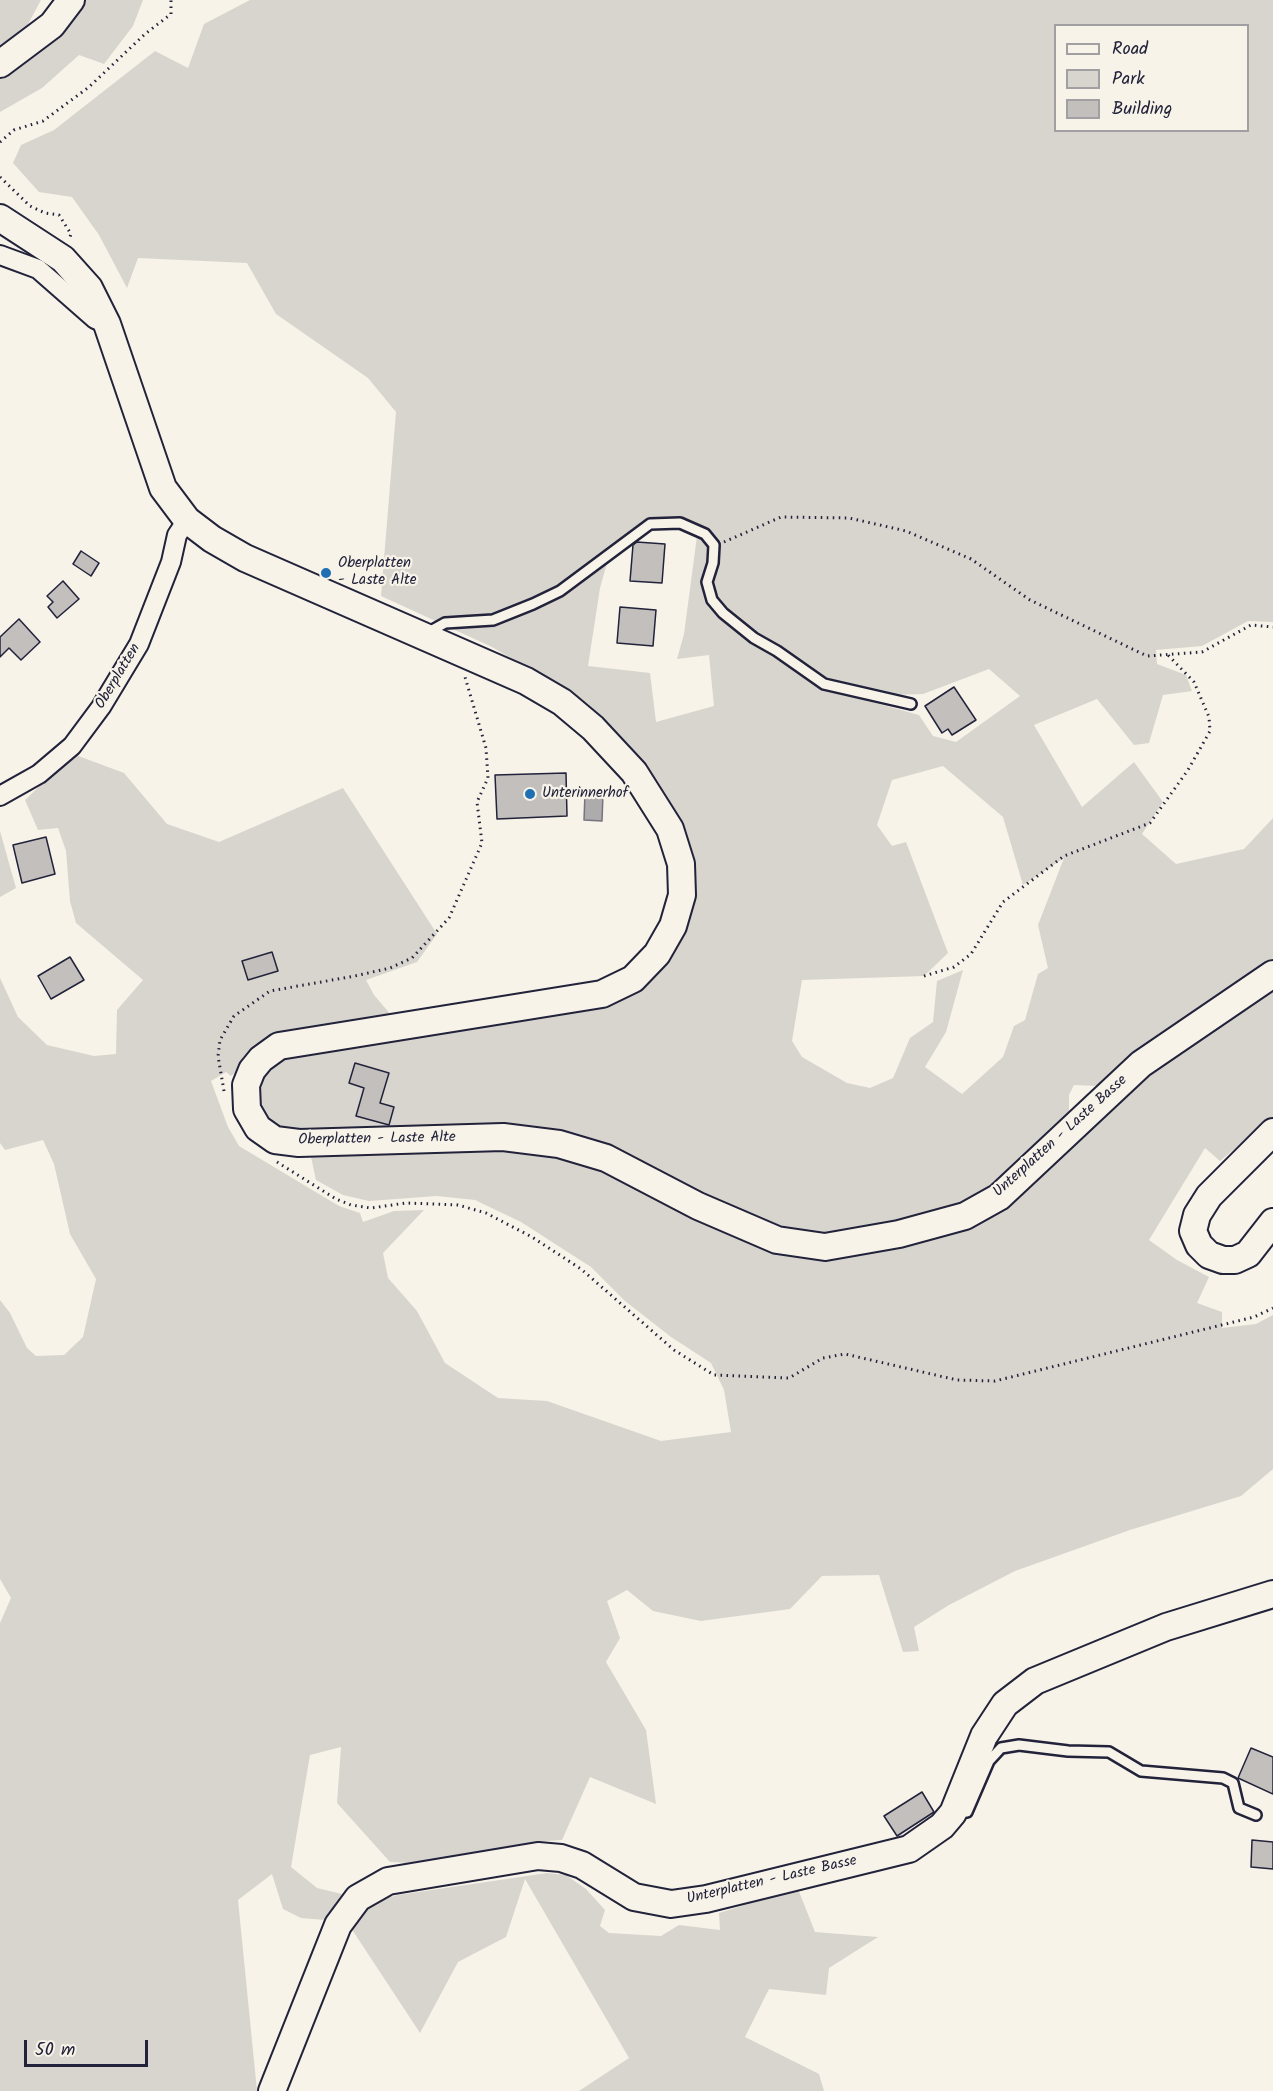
<!DOCTYPE html>
<style>
body{margin:0}
#map{position:relative;width:1273px;height:2091px;overflow:hidden;background:#f7f3e8;font-family:Kalam,sans-serif}
canvas{display:block}
.legend{position:absolute;left:1054px;top:24px;width:195px;height:108px;box-sizing:border-box;background:#f7f3e8;border:2px solid #a29fa3;margin:0;padding:8px 10px;list-style:none;font-size:18px;color:#22223b}
.legend li{display:flex;align-items:center;gap:12px;height:30px}
.legend b{width:30px;border:2px solid #a29fa3}
.scale{position:absolute;left:24px;top:2040px;width:124px;height:27px;box-sizing:border-box;border:3px solid #22223b;border-top:0;padding-left:8px;font-size:18px;line-height:21px;white-space:nowrap;color:#22223b;-webkit-text-stroke:4px #f7f3e8;paint-order:stroke}
</style>
<div id="map">
<canvas width="1273" height="2091"></canvas>
<ul class="legend">
<li><b style="height:8px;background:#f7f3e8"></b>Road</li>
<li><b style="height:16px;background:#d8d5cf"></b>Park</li>
<li><b style="height:16px;background:#c2bfbd"></b>Building</li>
</ul>
<div class="scale">50 m</div>
</div>
<script>
const g = document.querySelector('canvas').getContext('2d');
g.lineJoin = 'round';
function fillPath(path, color) { g.fillStyle = color; g.fill(path, 'evenodd'); }
const poly = rows => new Path2D(rows.map(r => 'M' + r).join(''));
function strokePath(path, color, width, dash) { g.strokeStyle = color; g.lineWidth = width; g.lineCap = dash ? 'butt' : 'round'; g.setLineDash(dash || []); g.stroke(path); }
function drawText(font, color, halo, rows, align = 'center') {
  g.font = font + ' Kalam,sans-serif'; g.lineWidth = 4.5; g.setLineDash([]); g.textBaseline = 'middle'; g.strokeStyle = halo; g.fillStyle = color; for (const [text, x, y, turn = 0] of rows) {
    g.save(); g.translate(x, y); g.rotate((+turn || 0) * Math.PI / 180); g.textAlign = isNaN(turn) ? turn : align; if (halo) g.strokeText(text, 0, 0); g.fillText(text, 0, 0); g.restore();
  }
}
fillPath(poly([
 [0,0,41,0,26,28,0,45],
 [85,0,143,0,133,26,104,64,79,55,42,88,0,112,0,78,39,53,71,23],
 [250,0,1273,0,1273,622,1248,621,1202,646,1156,650,1157,664,1186,675,1192,691,1163,695,1149,743,1134,745,1097,699,1034,725,1082,807,1134,762,1163,802,1142,834,1176,864,1244,849,1273,818,1273,958,1140,1049,1098,1086,1074,1085,1069,1095,1069,1114,989,1187,964,1205,933,1215,847,1233,812,1235,780,1231,703,1197,642,1162,607,1146,541,1129,477,1127,302,1132,280,1128,265,1117,259,1101,260,1084,269,1069,284,1058,340,1042,588,1010,631,996,672,956,692,908,693,871,582,706,584,701,492,647,381,596,396,412,368,378,276,314,247,263,138,258,127,288,99,235,72,197,39,192,13,163,21,145,54,130,155,51,188,68,204,24],
 [1056,26,1248,26,1248,130,1056,130],
 [654,529,678,529,697,536,684,634,677,659,709,655,714,706,656,722,650,673,588,666,600,588,607,563,636,536],
 [989,669,1020,696,956,742,933,736,919,715,821,688,845,684,889,695,923,694],
 [943,766,1003,817,1023,885,1064,858,1038,925,1048,968,1038,974,1025,1020,1014,1026,1003,1057,962,1094,925,1067,946,1032,963,970,937,981,933,1022,910,1038,893,1078,870,1088,847,1083,802,1057,792,1041,802,980,924,976,948,953,906,842,892,846,877,825,892,780],
 [73,754,124,773,167,824,219,842,343,788,437,934,417,962,366,980,374,995,392,1016,274,1034,254,1045,242,1058,235,1073,231,1076,226,1072,211,1081,228,1127,239,1146,339,1206,360,1213,363,1222,394,1211,424,1210,383,1253,388,1278,417,1311,445,1363,498,1398,547,1401,661,1441,731,1432,724,1390,711,1363,671,1337,625,1301,591,1267,521,1222,475,1200,437,1196,369,1201,343,1195,316,1180,311,1157,476,1149,520,1151,556,1156,602,1168,824,1258,854,1256,962,1230,991,1218,1015,1199,1153,1069,1273,987,1273,1117,1220,1161,1205,1148,1149,1240,1177,1260,1209,1277,1197,1303,1222,1312,1222,1328,1256,1324,1273,1315,1273,1469,1241,1496,1130,1530,1015,1571,949,1605,914,1627,919,1651,903,1652,879,1575,822,1576,790,1609,701,1621,653,1611,627,1590,607,1601,620,1638,606,1662,646,1730,656,1804,590,1777,562,1840,534,1842,411,1863,390,1862,337,1803,341,1747,310,1755,291,1867,317,1888,342,1894,325,1920,301,1918,283,1909,272,1874,238,1900,257,2091,0,2091,0,1623,11,1598,0,1579,0,1300,10,1313,27,1348,36,1356,64,1355,83,1337,96,1279,70,1234,54,1164,43,1140,5,1150,0,1143,0,978,18,1017,47,1045,94,1056,116,1054,117,1010,143,980,76,923,70,901,66,851,58,828,38,830,25,800],
 [0,831,16,888,0,897],
 [547,1873,566,1875,586,1889,605,1910,600,1926,609,1933,661,1936,679,1925,720,1930,719,1913,798,1889,815,1932,878,1937,829,1968,826,1995,769,1989,745,2037,819,2074,824,2091,579,2091,629,2058,525,1879,506,1937,458,1962,420,2033,351,1928,363,1912,380,1900,398,1895]
]), '#d8d5cf');
const water = poly([
 [585,793,603,794,602,821,584,820,585,793]
]);
fillPath(water, '#aeabad');
strokePath(water, '#76747f', 1.5);
const building = poly([
 [637,542,665,544,662,583,630,581,633,545,637,542],
 [81,551,99,563,91,576,73,564,81,551],
 [63,581,79,599,57,618,48,607,53,602,47,596,63,581],
 [620,607,656,610,653,646,617,643,620,607],
 [19,619,40,642,21,660,9,648,0,657,0,637,19,619],
 [954,687,976,720,952,735,948,729,942,733,925,706,954,687],
 [566,773,567,816,497,819,495,775,566,773],
 [46,837,55,874,22,883,13,845,46,837],
 [272,952,278,971,248,980,242,961,272,952],
 [70,957,84,980,51,999,38,976,70,957],
 [355,1063,389,1073,380,1103,394,1107,389,1125,356,1116,364,1088,349,1083,355,1063],
 [1251,1748,1273,1757,1273,1794,1238,1778,1251,1748],
 [922,1792,934,1812,897,1836,884,1816,922,1792],
 [1252,1840,1273,1842,1273,1869,1251,1867,1252,1840]
]);
fillPath(building, '#c2bfbd');
strokePath(building, '#22223b', 1.5);
const service = poly([
 [427,633,445,623,493,620,533,604,560,591,650,524,680,523,705,534,714,545,713,563,707,582,712,600,723,613,754,638,777,651,824,684,911,704],
 [955,1813,967,1812,989,1761,1001,1748,1019,1745,1068,1751,1109,1752,1141,1771,1223,1778,1233,1783,1239,1808,1256,1815]
]);
const minor = poly([
 [0,255,38,269,95,319,107,324],
 [0,796,39,774,72,746,101,707,139,644,171,562,177,535,187,520]
]);
const secondary = poly([
 [0,64,52,25,71,0],
 [0,218,63,259,89,288,107,324,163,488,187,520,212,539,245,558,526,681,562,702,593,728,634,772,670,829,681,864,682,895,673,926,657,954,633,979,602,994,279,1046,261,1059,252,1070,246,1085,247,1109,258,1128,275,1140,299,1143,503,1137,559,1144,606,1158,698,1206,777,1240,825,1247,899,1234,965,1216,999,1197,1141,1064,1273,974],
 [1273,1132,1209,1196,1197,1215,1193,1231,1199,1245,1209,1255,1223,1260,1235,1260,1248,1254,1273,1222],
 [272,2091,338,1925,358,1898,388,1881,538,1856,561,1858,582,1865,634,1897,671,1904,706,1899,909,1849,942,1826,953,1813,984,1736,1005,1704,1035,1681,1166,1627,1273,1594]
]);
strokePath(service, '#22223b', 14);
strokePath(minor, '#22223b', 22);
strokePath(secondary, '#22223b', 30);
strokePath(poly([
 [0,142,14,130,43,121,89,87,145,34,171,14,171,0],
 [0,177,30,206,45,213,59,215,71,234,69,240],
 [724,542,781,517,849,518,906,531,971,559,1030,600,1147,656,1202,652,1251,625,1273,627],
 [924,976,954,967,971,954,1003,902,1064,856,1150,823,1188,770,1210,731,1209,717,1194,682,1168,655],
 [224,1091,218,1056,220,1040,234,1016,270,991,355,976,390,968,412,958,449,918,482,843,477,802,488,778,486,748,465,677],
 [277,1162,336,1199,351,1205,371,1208,406,1203,458,1205,486,1213,532,1237,581,1269,674,1350,714,1375,789,1378,823,1358,845,1354,957,1380,995,1381,1254,1317,1273,1308]
]), '#22223b', 3, [1.5, 4.5]);
strokePath(service, '#f7f3e8', 9);
strokePath(minor, '#f7f3e8', 18);
strokePath(secondary, '#f7f3e8', 26);
for (const [x, y, r, color] of [
 [326,573,6,"#1f6fb2"],
 [530,794,6,"#1f6fb2"]
]) { const dot = new Path2D(); dot.arc(x, y, r, 0, 2 * Math.PI); g.fillStyle = color; g.fill(dot); strokePath(dot, '#f7f3e8', 2); }
drawText('15px', '#22223b', '#f7f3e8', [
 ["Oberplatten",338,564],
 ["- Laste Alte",338,581],
 ["Unterinnerhof",542,794]
], 'left');
drawText('15px', '#22223b', '#f7f3e8', [
 ["Oberplatten",119,677,-59],
 ["Unterplatten - Laste Basse",1061,1137,-42],
 ["Oberplatten - Laste Alte",377,1140,-1],
 ["Unterplatten - Laste Basse",772,1881,-13]
]);
</script>
